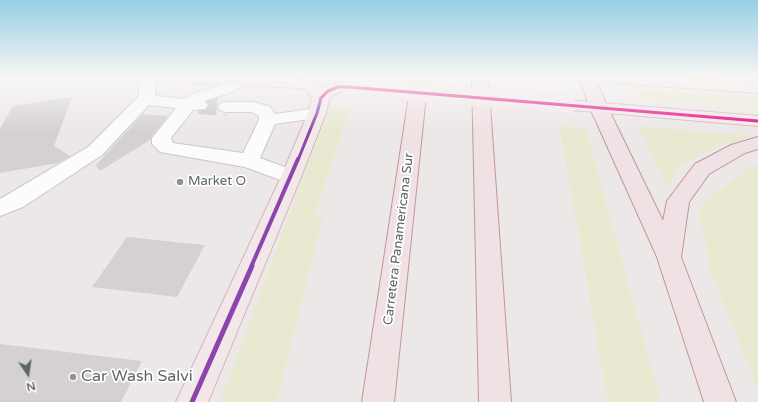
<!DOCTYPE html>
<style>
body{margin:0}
#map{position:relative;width:758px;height:402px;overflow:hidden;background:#ede8e8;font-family:"Varela Round",sans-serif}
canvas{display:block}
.north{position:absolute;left:8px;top:354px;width:40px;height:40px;-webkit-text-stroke:3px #fff;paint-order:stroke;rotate:167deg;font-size:11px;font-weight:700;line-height:16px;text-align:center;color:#5d6763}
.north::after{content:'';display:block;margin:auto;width:14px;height:18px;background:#5d6763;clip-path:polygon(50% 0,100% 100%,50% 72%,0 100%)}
</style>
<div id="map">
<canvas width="758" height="402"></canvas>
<div class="north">N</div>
</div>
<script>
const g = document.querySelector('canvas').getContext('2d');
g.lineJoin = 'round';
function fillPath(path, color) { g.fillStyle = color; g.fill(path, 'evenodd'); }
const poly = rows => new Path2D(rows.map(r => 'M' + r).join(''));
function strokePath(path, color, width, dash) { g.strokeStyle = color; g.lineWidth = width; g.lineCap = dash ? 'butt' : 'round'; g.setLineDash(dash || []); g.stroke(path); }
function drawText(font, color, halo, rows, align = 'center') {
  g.font = font + ' "Varela Round",sans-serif'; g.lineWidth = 3.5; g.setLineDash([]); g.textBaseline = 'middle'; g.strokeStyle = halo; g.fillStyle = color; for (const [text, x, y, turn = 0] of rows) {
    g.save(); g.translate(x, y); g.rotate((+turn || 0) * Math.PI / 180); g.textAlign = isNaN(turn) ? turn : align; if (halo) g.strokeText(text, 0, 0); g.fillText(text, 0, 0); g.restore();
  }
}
fillPath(poly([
 [632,87,758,96,758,110,638,100],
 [329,107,351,107,315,214,323,216,277,402,220,402],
 [559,124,586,130,661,402,608,402],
 [638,126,754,136,710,150,683,164,667,186],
 [758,164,758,389,711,272,698,208,748,168]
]), '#e9e9d2');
fillPath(poly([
 [72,97,54,146,70,156,58,163,0,173,0,129,13,106],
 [143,114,168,116,151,137,150,140,100,171,96,165],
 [127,237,205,245,177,297,92,287],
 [0,344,142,361,121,402,0,402]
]), '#d4d1d0');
strokePath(poly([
 [199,105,227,107]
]), '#c9c8c7', 18, [18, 9]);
const minor = poly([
 [139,76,155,76,155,95,157,96,185,99,191,94,217,87,237,77,249,77,251,80,249,83,229,93,204,101,208,105,205,109,193,110,171,138,173,143,243,153,259,120,259,116,252,112,227,112,221,111,218,107,221,103,227,102,254,102,270,107,275,114,317,108,323,109,326,113,323,117,275,124,260,158,298,172,301,177,298,182,291,184,245,167,160,152,152,144,152,138,176,108,149,105,102,155,23,207,0,216,0,199,88,147,139,96,139,76]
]);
const major = poly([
 [0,76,19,76,17,79,0,82,0,76],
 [148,76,245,76,298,78,318,84,322,88,338,82,355,84,357,87,355,90,340,92,334,95,329,99,326,113,301,177,208,402,176,402,281,177,308,113,312,98,306,90,297,88,156,81,150,79,148,76],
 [575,76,647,76,758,83,758,93,583,81,577,79,575,76],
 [567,100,758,116,758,126,561,109,558,105,561,101,567,100]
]);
const highway = poly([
 [412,76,428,76,394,402,362,402,412,76],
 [472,76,488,76,511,402,479,402,472,76],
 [578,76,594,76,608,108,663,221,667,201,695,164,731,145,758,137,758,149,745,153,709,174,689,202,681,257,736,402,704,402,657,257,590,108,578,76],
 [717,76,746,76,758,78,758,88,719,79,717,76]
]);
strokePath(minor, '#c8c7c7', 2);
strokePath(major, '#d6b4ba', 2);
strokePath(highway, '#c5949e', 2);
fillPath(minor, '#fcfcfc');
fillPath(major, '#f3e8e9');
fillPath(highway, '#f0e1e4');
const majorBridge = poly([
 [349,87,567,105]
]);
strokePath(majorBridge, '#d6b4ba', 18, []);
strokePath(majorBridge, '#f3e8e9', 18);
strokePath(poly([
 [321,98,328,91,338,87,349,87,758,121]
]), '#e5007d', 3);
strokePath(poly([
 [298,160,317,113,321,98]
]), '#8e44ad', 3);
strokePath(poly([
 [251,267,298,159]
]), '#8e44ad', 4);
strokePath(poly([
 [192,402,252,266]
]), '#8e44ad', 5);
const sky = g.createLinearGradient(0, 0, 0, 132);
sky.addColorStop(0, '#96cfe3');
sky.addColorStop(0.58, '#f7f5f5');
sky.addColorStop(1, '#f7f5f500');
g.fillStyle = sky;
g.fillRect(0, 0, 758, 132);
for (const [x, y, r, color] of [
 [180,182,4,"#8f9492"],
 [73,377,4,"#8f9492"]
]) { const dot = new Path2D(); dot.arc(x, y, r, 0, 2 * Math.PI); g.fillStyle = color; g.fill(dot); strokePath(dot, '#fff', 1.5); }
drawText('13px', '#5d6763', '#fff', [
 ["Market O",188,182]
], 'left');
drawText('13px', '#5d6763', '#fff', [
 ["Carretera Panamericana Sur",399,239,-83]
]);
drawText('16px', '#5d6763', '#fff', [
 ["Car Wash Salvi",81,377]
], 'left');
</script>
